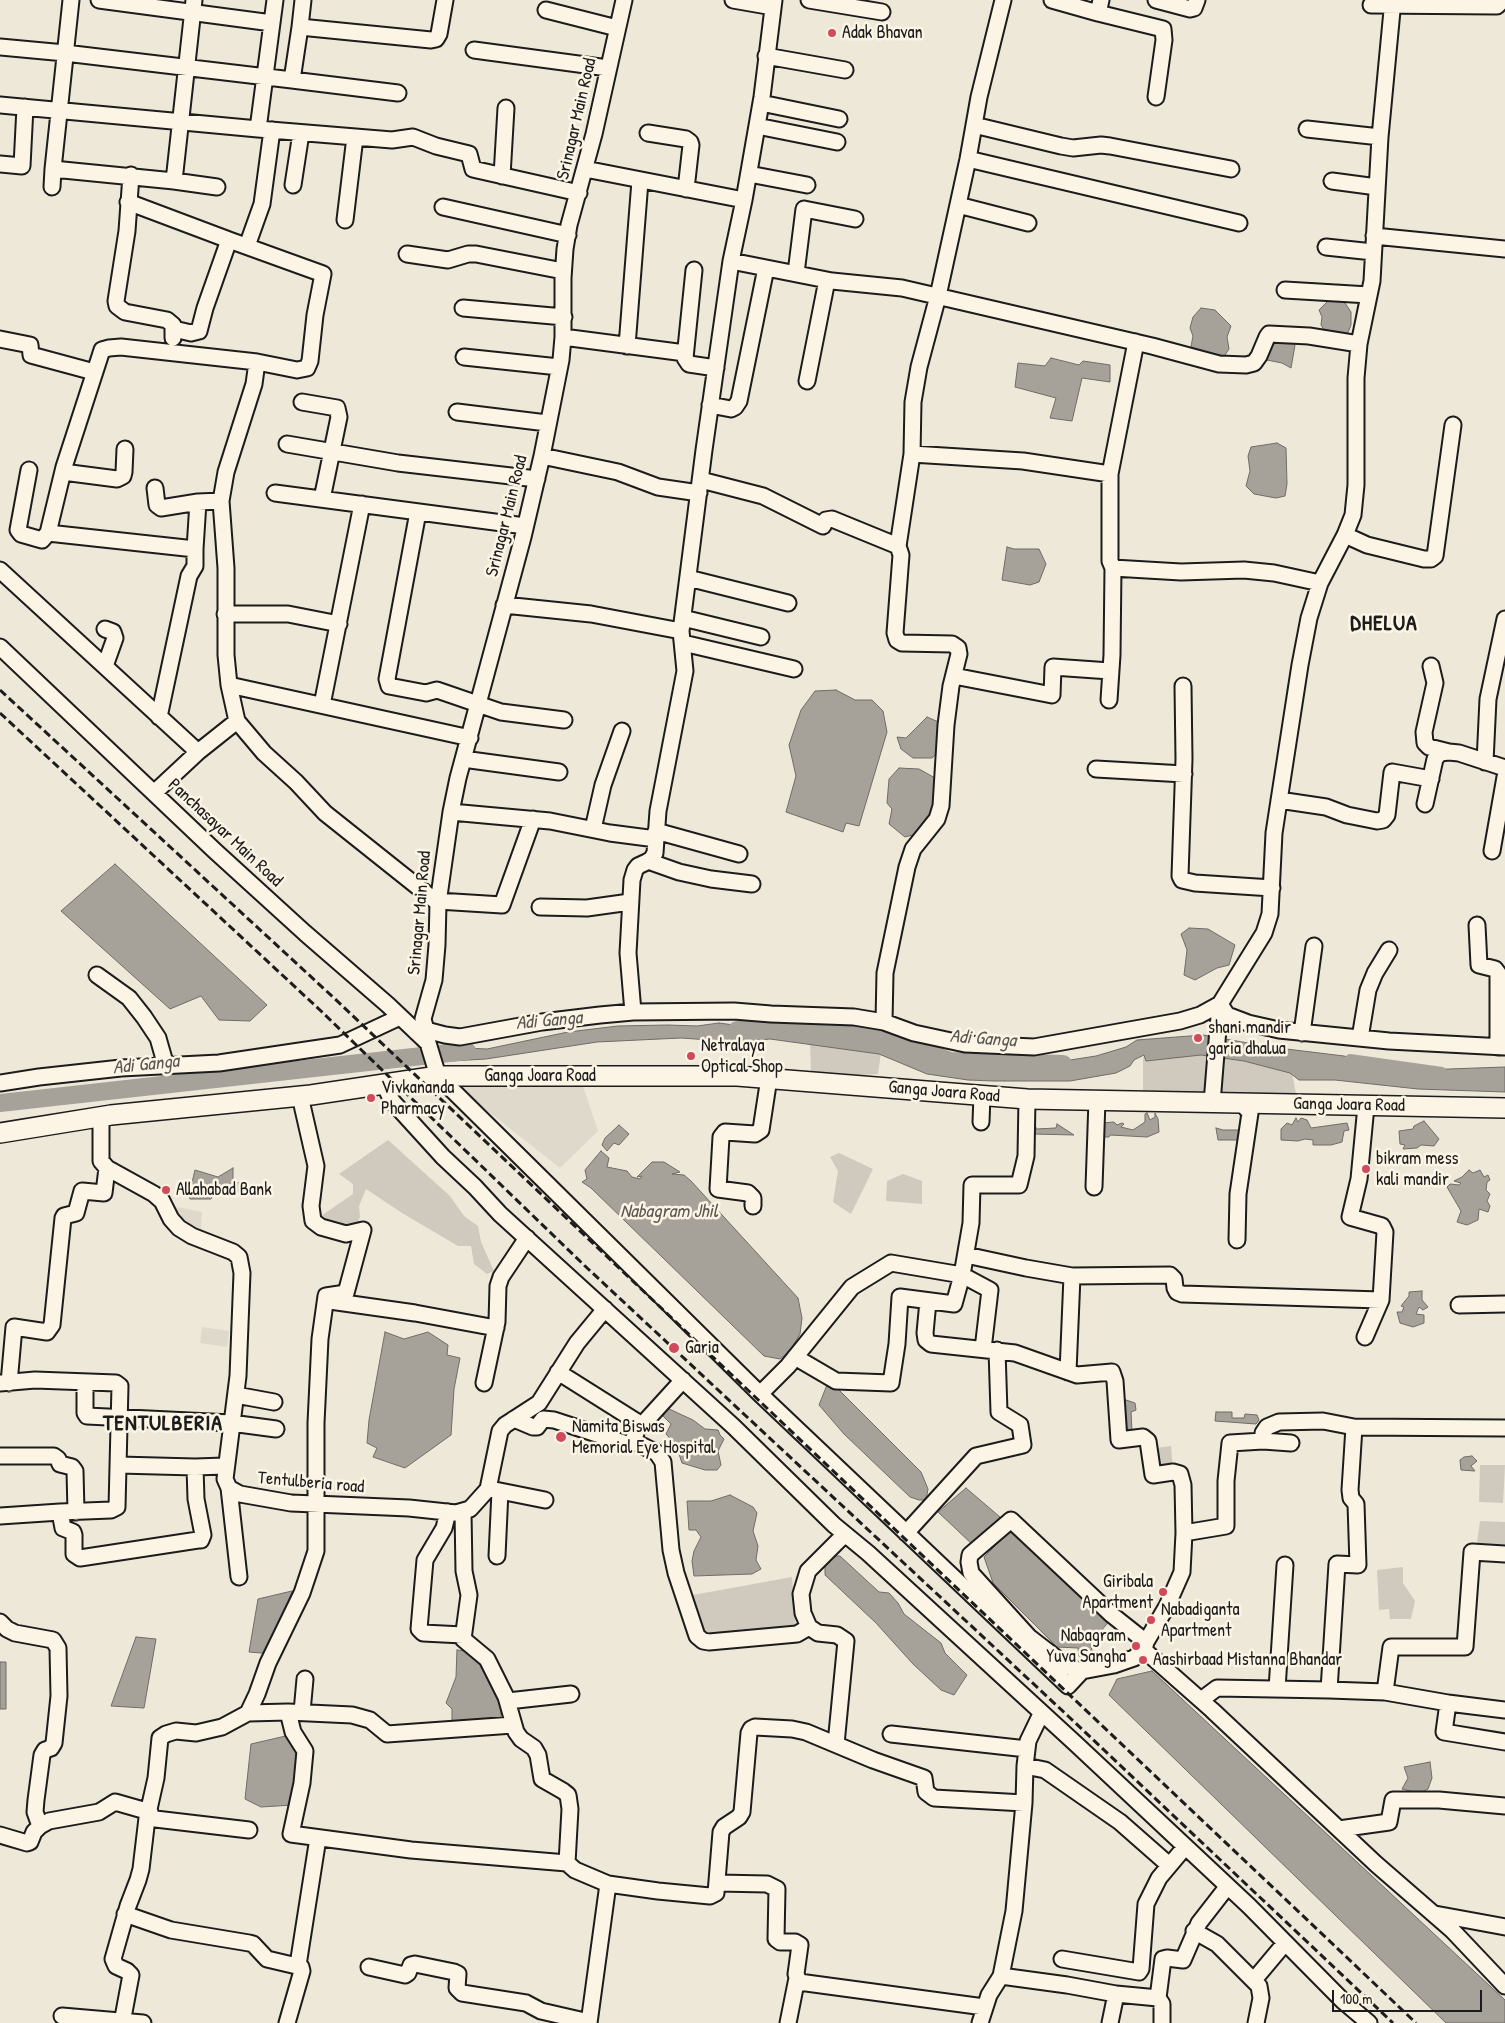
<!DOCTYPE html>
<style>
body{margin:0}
#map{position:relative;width:1505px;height:2023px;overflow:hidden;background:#eee8d9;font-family:"Patrick Hand",sans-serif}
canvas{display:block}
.scale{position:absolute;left:1332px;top:1990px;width:150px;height:22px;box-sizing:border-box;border:2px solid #1c1c1c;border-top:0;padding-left:6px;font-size:15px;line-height:18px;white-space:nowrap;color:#1c1c1c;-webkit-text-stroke:4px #fcf5e5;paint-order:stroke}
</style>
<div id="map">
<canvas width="1505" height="2023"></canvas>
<div class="scale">100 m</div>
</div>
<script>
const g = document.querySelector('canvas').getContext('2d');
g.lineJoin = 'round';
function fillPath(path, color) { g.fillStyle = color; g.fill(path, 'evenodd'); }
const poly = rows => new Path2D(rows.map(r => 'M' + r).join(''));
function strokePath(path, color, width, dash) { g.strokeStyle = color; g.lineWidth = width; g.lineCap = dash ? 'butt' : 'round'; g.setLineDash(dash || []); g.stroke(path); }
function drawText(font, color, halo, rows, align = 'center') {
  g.font = font + ' "Patrick Hand",sans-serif'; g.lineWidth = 5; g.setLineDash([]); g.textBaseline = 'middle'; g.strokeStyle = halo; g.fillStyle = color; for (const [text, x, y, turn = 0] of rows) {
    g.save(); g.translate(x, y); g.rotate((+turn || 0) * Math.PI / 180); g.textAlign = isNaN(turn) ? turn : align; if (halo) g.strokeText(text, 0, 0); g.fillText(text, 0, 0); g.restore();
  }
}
fillPath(poly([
 [451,1082,583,1086,598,1131,560,1168],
 [177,1207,202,1212,201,1229,178,1220],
 [202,1327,229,1331,227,1347,200,1343]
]), '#ded9cb');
fillPath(poly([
 [810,1043,881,1052,878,1074,845,1076,811,1072],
 [1183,1047,1291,1067,1296,1094,1281,1099,1143,1096,1143,1057],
 [388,1140,450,1196,464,1216,478,1226,481,1242,494,1271,487,1274,474,1264,471,1246,458,1246,402,1213,366,1189,359,1206,360,1217,354,1230,318,1218,353,1194,353,1184,339,1174],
 [839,1153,873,1169,851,1214,833,1202,838,1171,830,1157],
 [903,1174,922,1181,922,1204,886,1201,887,1181],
 [1171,1446,1173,1471,1154,1474,1149,1449],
 [1480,1465,1505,1465,1503,1503,1479,1502],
 [1480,1521,1505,1522,1505,1551,1476,1549],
 [1403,1567,1403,1583,1415,1601,1411,1619,1390,1619,1389,1609,1379,1610,1377,1570],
 [792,1577,796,1629,699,1638,693,1595]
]), '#cfcabd');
const water = poly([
 [1335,297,1345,303,1351,312,1351,325,1346,337,1326,333,1321,325,1322,317,1319,310,1328,301,1335,297],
 [1201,308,1215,310,1231,326,1227,337,1229,349,1223,358,1190,352,1193,336,1190,328,1193,317,1201,308],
 [1277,338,1289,338,1295,345,1291,368,1282,363,1267,360,1269,345,1277,338],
 [1051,358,1079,365,1083,361,1110,365,1110,382,1082,378,1072,421,1050,418,1056,398,1015,387,1018,363,1045,366,1051,358],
 [1277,443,1286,448,1287,484,1285,496,1276,498,1254,494,1246,486,1250,471,1248,456,1251,447,1277,443],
 [1007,547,1014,549,1039,549,1046,564,1039,582,1030,585,1002,580,1007,547],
 [836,690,855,700,872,700,883,711,887,732,859,826,846,823,843,832,786,812,796,776,789,745,801,710,815,691,836,690],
 [927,717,941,723,937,737,941,750,932,758,913,758,901,749,897,737,906,738,927,717],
 [899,768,919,769,935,778,935,814,924,832,905,837,889,824,892,809,887,803,889,779,899,768],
 [115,864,267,1005,250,1021,219,1020,201,996,170,1009,61,911,115,864],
 [1189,928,1208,929,1235,945,1229,965,1217,968,1195,980,1184,975,1187,950,1181,934,1189,928],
 [719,1023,771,1030,790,1028,827,1029,894,1043,957,1061,996,1066,1038,1065,1096,1056,1126,1047,1137,1040,1203,1035,1270,1047,1344,1056,1380,1066,1421,1070,1505,1067,1505,1092,1418,1089,1335,1080,1299,1080,1290,1073,1244,1061,1201,1055,1146,1061,1144,1055,1134,1060,1130,1066,1116,1073,1070,1081,993,1081,968,1080,927,1074,879,1054,770,1039,738,1042,681,1038,597,1042,486,1059,451,1061,439,1048,444,1047,487,1049,568,1032,618,1026,668,1025,697,1026,719,1023],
 [1147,1113,1150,1120,1155,1117,1155,1113,1158,1119,1159,1132,1147,1137,1110,1135,1109,1137,1098,1137,1102,1123,1114,1122,1117,1125,1122,1123,1124,1124,1121,1127,1133,1130,1145,1122,1145,1114,1147,1113],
 [1296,1118,1298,1122,1301,1118,1307,1120,1311,1128,1347,1123,1349,1130,1344,1131,1342,1142,1331,1145,1313,1145,1313,1140,1305,1139,1298,1141,1281,1140,1281,1129,1287,1123,1292,1125,1296,1118],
 [1424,1121,1439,1139,1434,1146,1421,1145,1417,1148,1403,1149,1405,1145,1400,1144,1399,1131,1413,1129,1414,1126,1424,1121],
 [1057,1124,1074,1135,1033,1134,1032,1126,1036,1127,1036,1129,1056,1128,1057,1124],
 [619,1125,629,1134,619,1145,614,1143,607,1151,602,1145,605,1138,619,1125],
 [1216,1128,1223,1130,1238,1130,1245,1133,1244,1140,1218,1140,1216,1128],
 [601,1151,609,1158,607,1167,627,1171,632,1177,640,1179,642,1176,637,1177,652,1162,664,1162,680,1172,672,1174,684,1175,691,1181,798,1298,802,1318,800,1334,789,1352,780,1359,764,1356,591,1188,582,1182,587,1179,585,1170,601,1151],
 [233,1168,233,1180,250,1189,240,1192,216,1189,211,1199,190,1199,189,1195,195,1170,218,1177,233,1168],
 [1469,1170,1473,1173,1480,1170,1484,1177,1488,1175,1490,1180,1487,1182,1486,1190,1490,1194,1487,1201,1490,1206,1488,1212,1479,1209,1478,1220,1467,1225,1457,1222,1461,1211,1447,1187,1450,1184,1459,1185,1461,1183,1454,1181,1462,1177,1469,1170],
 [1422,1291,1422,1300,1428,1307,1423,1310,1419,1307,1416,1314,1424,1315,1424,1323,1413,1327,1400,1323,1397,1312,1402,1312,1404,1307,1401,1306,1409,1296,1409,1292,1422,1291],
 [385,1332,404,1339,428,1332,448,1345,447,1355,460,1358,454,1389,451,1435,405,1468,373,1457,377,1448,367,1443,369,1420,385,1332],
 [829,1380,921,1472,928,1489,926,1500,919,1500,910,1497,844,1434,819,1405,829,1380],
 [1123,1399,1135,1403,1136,1410,1131,1412,1132,1432,1119,1425,1123,1399],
 [667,1408,693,1420,705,1429,718,1430,720,1435,724,1439,718,1451,721,1465,717,1470,705,1470,682,1463,679,1454,682,1448,676,1445,666,1434,671,1424,663,1416,667,1408],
 [1216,1412,1232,1412,1232,1418,1244,1418,1245,1414,1257,1415,1259,1420,1256,1424,1215,1421,1216,1412],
 [1472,1456,1477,1461,1471,1466,1475,1471,1461,1470,1460,1460,1464,1457,1472,1456],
 [966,1488,1000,1517,974,1546,938,1512,966,1488],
 [730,1495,753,1507,757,1513,753,1531,758,1546,756,1560,761,1569,752,1574,694,1576,692,1561,694,1551,701,1537,696,1530,689,1530,687,1501,711,1501,730,1495],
 [1011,1530,1111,1619,1090,1644,1094,1656,1079,1656,1078,1648,1057,1647,993,1583,984,1557,1011,1530],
 [833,1556,840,1556,879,1592,889,1593,898,1603,904,1614,941,1643,945,1653,967,1675,954,1695,941,1690,913,1664,876,1623,825,1575,825,1565,833,1556],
 [292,1591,273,1654,249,1652,258,1599,292,1591],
 [136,1637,156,1639,144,1708,111,1706,136,1637],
 [457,1650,465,1651,482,1659,501,1698,501,1719,484,1723,452,1722,452,1709,446,1703,456,1677,457,1650],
 [0,1662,6,1662,6,1709,0,1709,0,1662],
 [1152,1671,1505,2000,1505,2023,1446,2023,1109,1695,1117,1679,1152,1671],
 [290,1735,302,1751,293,1805,261,1807,245,1799,251,1744,290,1735],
 [1430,1762,1432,1778,1428,1789,1419,1793,1402,1789,1408,1778,1404,1767,1430,1762]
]);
fillPath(water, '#a7a299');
strokePath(water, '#6f6c67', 1);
strokePath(poly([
 [1350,1059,1442,1072]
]), '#a7a299', 10);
strokePath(poly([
 [737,1030,814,1025,888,1039,950,1061,1063,1064],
 [0,1103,467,1051]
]), '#a7a299', 18);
const minor = poly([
 [71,0,53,169,174,181,194,0],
 [99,0,272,23],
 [275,0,258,129,392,140,413,137,436,146,469,154,473,169,477,170,579,193],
 [303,0,300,27,431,40,436,39,439,34,445,0],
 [733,0,773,7],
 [809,0,882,12],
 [1052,0,1098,13,1101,0],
 [1156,0,1190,9,1194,8,1197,0],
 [1371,5,1497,6,1503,0],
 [546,10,617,28],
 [1098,13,1163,29,1164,40,1156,97],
 [0,47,65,53,292,80,300,27],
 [474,50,608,68],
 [766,56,845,70],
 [292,80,398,93],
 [761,103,839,119],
 [0,105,258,129],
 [974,125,1061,146,1073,148,1101,145,1110,146,1231,169],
 [757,126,837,142],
 [1307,129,1380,137],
 [648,133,686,139,690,142,691,145,686,189],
 [968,159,1239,223],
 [0,164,22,166,25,107],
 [585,169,744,200,731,261,704,450,681,631,685,671,658,811,656,839],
 [749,174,807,185],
 [131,175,127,231,116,301,117,306,125,312,167,320,173,325,173,338],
 [502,176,506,108],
 [174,181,217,187],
 [1332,181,1377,187],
 [293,185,301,133],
 [52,187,53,169],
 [744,200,762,97,774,0],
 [128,202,229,240],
 [958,205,1028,223],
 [443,207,568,235],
 [345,220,355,137],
 [1374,236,1505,249],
 [247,246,262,204,272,130],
 [1326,247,1373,252],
 [407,254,448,260,468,254,476,254,563,271],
 [731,261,832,281,902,288,1152,346,1219,364,1246,365,1254,363,1259,356,1267,337,1269,334,1309,336,1359,344],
 [694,270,685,358,689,364,716,368],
 [796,273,804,209,855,219],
 [1285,290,1369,295],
 [463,308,564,317],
 [174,329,191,333,199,331,205,308,229,240,323,274,315,315,310,361,307,368,297,370,257,362],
 [563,337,685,353],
 [0,339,30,345,31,355,94,372],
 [627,346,640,181],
 [464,357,559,367],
 [807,381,827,280],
 [302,402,337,408,339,417,322,499],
 [710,405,731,409,735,407,739,401,766,268],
 [457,412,547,423],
 [287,444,398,463,537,479],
 [912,454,1023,461,1110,474],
 [542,456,618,472,658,487,699,493],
 [29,470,18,530,21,534,42,540,48,533,64,467,102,350,109,348,121,347,257,362,254,384,226,472,221,501],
 [63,472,117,479,123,476,124,472,125,449],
 [701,480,763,496,823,526,826,520,832,519,898,546],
 [155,488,157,505,161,508,198,502],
 [275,493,525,526],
 [418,512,387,679,389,686,426,693,437,690,501,712,564,720],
 [48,533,195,549,195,566,189,576,159,717],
 [1345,535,1367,545,1424,559,1431,559,1435,556,1453,425],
 [195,549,198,502,221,501,226,568,226,655,229,685,237,721],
 [1113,568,1181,572,1244,570,1274,573,1320,583],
 [0,570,198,752],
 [688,578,788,603],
 [504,605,591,614,681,631],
 [225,614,288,614,339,624],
 [683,618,761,637],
 [683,643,794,669],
 [0,647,215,851,305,933,388,1005,428,1043,438,1076,760,1394,1068,1686,1082,1671,1114,1665,1134,1658,1144,1650,1212,1710,1376,1864,1452,1930,1505,1986],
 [105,666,115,638,113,632,105,629],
 [1431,666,1435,683,1424,732,1425,743,1429,747,1449,752],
 [954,676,1052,695,1053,667,1110,671],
 [229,685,470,738],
 [1183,686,1184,759,1180,876,1182,880,1195,883,1272,888],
 [1109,700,1112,655,1113,568,1110,561,1110,474,1136,342],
 [322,705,362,504],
 [463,759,559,772],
 [1485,762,1488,699,1505,619],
 [1096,769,1184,774],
 [154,793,198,752,237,721,264,753,296,782,325,813,438,903],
 [1279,800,1326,807,1347,815,1377,821,1383,820,1387,815,1392,772,1431,779],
 [1425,804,1435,759,1440,753,1449,752,1459,753,1505,768],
 [451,812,550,821,610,833,656,839,655,853,651,860,638,866,635,870,632,880,628,953,633,1012],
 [593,829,603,785,622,731],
 [656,831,739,854],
 [1492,851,1505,777],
 [648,861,679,872,711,879,752,884],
 [438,901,502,905,533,819],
 [540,907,587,908,630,902],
 [1477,925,1479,965,1495,969,1498,973,1498,1047],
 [97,975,129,998,144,1017,158,1038,166,1066],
 [1220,1004,1227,1015,1248,1023,1279,1030,1389,1041,1505,1047],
 [884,1022,885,973,907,867,913,849,937,819,941,806,946,725,951,686,959,654,958,648,952,644,902,643,897,640,895,633,901,555,898,546,912,454,913,402,919,367,938,296,968,159,979,97,1003,0],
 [426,1030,423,1019,434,980,437,945,438,903,451,812,458,778,523,537,542,456,561,360,563,337,563,278,565,249,569,225,594,134,624,0],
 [416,1032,426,1030,445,1035,460,1037,542,1022,600,1015,633,1012,734,1011,771,1014,854,1017,884,1022,914,1033,965,1044,1034,1047,1180,1021,1200,1015,1220,1004,1264,933,1270,914,1274,833,1300,665,1309,618,1320,583,1345,535,1353,515,1356,485,1356,378,1359,344,1372,281,1380,137,1393,0],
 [1302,1033,1314,946],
 [1360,1038,1368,990,1375,973,1389,950],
 [0,1083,39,1077,121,1068,219,1063,340,1045,400,1017],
 [384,1084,392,1101,443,1157,475,1187,500,1214,734,1427,834,1525,868,1553,1076,1744,1249,1906,1343,2001,1369,2023],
 [1212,1103,1220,1004],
 [101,1118,101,1161,107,1168,154,1194,162,1201,171,1219,179,1228,192,1236,233,1252,239,1257,242,1273,238,1376,225,1479,229,1488,240,1494,291,1503,409,1508,456,1513,470,1509,488,1489,500,1431,505,1425,539,1403,577,1343,605,1309],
 [981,1122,982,1095],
 [1094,1187,1097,1100],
 [753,1206,753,1198,748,1193,718,1189,721,1137,725,1132,755,1134,761,1130,769,1078],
 [1237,1240,1238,1194,1250,1113,1242,1103],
 [966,1255,1026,1268,1072,1276,1170,1275,1174,1279,1175,1288,1177,1292,1182,1294,1381,1300,1385,1232,1382,1226,1350,1217,1359,1179,1366,1106],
 [330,1301,415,1313,496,1328],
 [928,1301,925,1333,926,1340,931,1344,1015,1353,1077,1375,1112,1372,1115,1381,1119,1440,1143,1437,1148,1441,1153,1475,1173,1472,1180,1474,1183,1485,1184,1533],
 [1459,1305,1505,1304],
 [1365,1337,1381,1300],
 [795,1357,836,1381,891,1383,897,1344,900,1297,954,1304,962,1275,971,1223,972,1185,1019,1185,1026,1156,1027,1099],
 [558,1372,642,1425,683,1380],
 [1068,1372,1072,1276],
 [85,1382,85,1413,87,1416,231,1423,276,1429],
 [0,1383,35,1380,116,1383,120,1386,117,1507,111,1510,60,1512],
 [9,1383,14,1327,47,1332,52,1325,63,1218,64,1216,76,1213,82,1191,104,1193,107,1168],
 [484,1383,497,1322,498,1286,501,1277,527,1238],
 [760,1394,788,1366,852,1287,891,1263,962,1275,990,1290,983,1349],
 [236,1395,274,1402],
 [514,1419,533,1427,537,1427,543,1419,554,1420,627,1444,633,1441,636,1433],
 [633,1441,657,1453,663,1462,671,1550,676,1573,697,1636,703,1641,709,1642,797,1634,809,1627],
 [1263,1441,1263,1433,1267,1427,1279,1422,1323,1421,1354,1427,1505,1428],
 [0,1456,54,1456,58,1459,60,1464,72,1467,75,1471,76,1512],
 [119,1465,195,1467],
 [229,1488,239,1577],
 [490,1489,545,1500],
 [448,1512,444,1528,425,1560,419,1629,423,1633,463,1635],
 [463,1512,464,1571,469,1595,463,1639,487,1659,506,1697,516,1732,521,1739,534,1748,538,1755,542,1779,563,1791,568,1795,570,1809,567,1863,575,1870,608,1884,589,2023],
 [0,1516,60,1512,63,1528,73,1532,74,1535,74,1554,80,1558,198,1540,201,1540,203,1535,196,1499,195,1467,225,1466],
 [906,1533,976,1456,1023,1445,1020,1425,999,1412,997,1350],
 [497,1556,500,1491],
 [0,1622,7,1629,15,1633,53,1640,58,1648,59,1696,54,1743,51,1748,45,1750,42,1755,36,1800,35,1812,40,1826],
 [1144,1650,1146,1642,1167,1606,1182,1572,1184,1533,1226,1526,1226,1481,1230,1443,1263,1441,1291,1443],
 [1082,1671,1068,1667,1029,1637,971,1573,969,1562,970,1555,1011,1520,1112,1615,1146,1642],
 [1277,1689,1285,1565],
 [1329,1690,1337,1564,1358,1565,1356,1504,1351,1498,1350,1490,1354,1427],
 [1385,1692,1391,1647,1465,1647,1472,1552,1505,1554],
 [1201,1700,1217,1688,1329,1690,1385,1692,1448,1703,1505,1710],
 [508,1701,571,1694],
 [1448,1703,1444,1732,1505,1742],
 [288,1712,293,1732,305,1751,302,1783,291,1834,411,1850,567,1863],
 [302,1712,305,1679],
 [248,1713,288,1712,352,1715,370,1720,387,1734,513,1725],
 [891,1734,1027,1749],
 [836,1744,846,1641,837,1635,818,1633,809,1627,803,1613,801,1594,808,1571,845,1534],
 [1025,1766,1045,1770,1120,1822,1169,1865],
 [147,1818,249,1830],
 [1339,1829,1389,1822,1393,1800,1439,1800,1505,1806],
 [0,1835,27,1843,30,1842,34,1832,40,1826,49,1821,99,1812,115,1802,150,1812],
 [718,1883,767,1884,777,1889,776,1939,780,1942,795,1942,800,1945,796,1974,799,1982,984,2007],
 [608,1884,658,1891,710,1896,716,1893,721,1832,724,1827,739,1817,742,1812,749,1733,751,1729,755,1727,792,1729,806,1732,873,1760,924,1778,926,1792,934,1798,1024,1803],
 [125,1914,171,1930,249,1943,253,1944,267,1959,301,1967,302,1971,287,2023],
 [1435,1914,1505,1927],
 [1194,1931,1217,1944,1259,1986,1261,1998,1256,2023],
 [1062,1959,1139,1972,1141,1969,1146,1904,1159,1878,1185,1847],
 [298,1965,318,1838],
 [369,1967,405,1975,408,1973,411,1965,415,1964,454,1972,458,1974,457,1988,462,1993,526,2003,541,2011,589,2022],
 [1001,1976,1067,1985,1116,1994,1158,1998,1163,1959,1167,1958,1183,1960,1199,1923,1227,1887],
 [1254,1980,1285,1943],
 [1158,1998,1162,2004,1162,2023],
 [62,2016,143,2023],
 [122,2023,131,1975,127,1971,116,1966,113,1959,128,1906,138,1880,141,1869,147,1818,156,1778,160,1738,166,1734,176,1731,196,1733,222,1727,248,1713,257,1694,268,1663,302,1593,316,1551,316,1423,320,1339,326,1296,346,1293,363,1230,346,1234,321,1227,313,1221,311,1206,316,1166,300,1096],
 [788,2023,797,1978],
 [980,2023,989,1995,1001,1976,1014,1911,1024,1803,1025,1766,1028,1741,1041,1714],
 [1110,2023,1116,1994]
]);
const major = poly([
 [0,1133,111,1115,311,1095,438,1076,737,1076,1027,1099,1505,1108]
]);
strokePath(minor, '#1c1c1c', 19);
strokePath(major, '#1c1c1c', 22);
strokePath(minor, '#fcf5e5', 15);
strokePath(major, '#fcf5e5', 19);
strokePath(poly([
 [0,690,334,998,1416,2023],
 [0,713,321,1011,585,1266,1068,1716,1393,2023]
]), '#1c1c1c', 3, [8, 4]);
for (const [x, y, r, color] of [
 [832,33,5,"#d1495b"],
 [1198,1038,5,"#d1495b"],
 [691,1056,5,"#d1495b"],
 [371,1098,5,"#d1495b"],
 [1366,1169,5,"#d1495b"],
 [166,1190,5,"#d1495b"],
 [674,1348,6,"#d1495b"],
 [561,1437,6,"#d1495b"],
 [1163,1592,5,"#d1495b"],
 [1151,1620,5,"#d1495b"],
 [1136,1646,5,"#d1495b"],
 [1143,1660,5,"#d1495b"]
]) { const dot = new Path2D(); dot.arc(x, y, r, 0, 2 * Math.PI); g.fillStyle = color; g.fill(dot); strokePath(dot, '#fcf5e5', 2); }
drawText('18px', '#1c1c1c', '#fcf5e5', [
 ["Adak Bhavan",842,33],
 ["shani mandir",1208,1028],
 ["garia dhalua",1208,1049],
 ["Netralaya",701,1046],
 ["Optical Shop",701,1067],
 ["Vivkananda",381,1088],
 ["Pharmacy",381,1109],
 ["bikram mess",1376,1159],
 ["kali mandir",1376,1180],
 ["Allahabad Bank",176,1190],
 ["Garia",685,1348],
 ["Namita Biswas",572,1427],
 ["Memorial Eye Hospital",572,1448],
 ["Giribala",1153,1582,"right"],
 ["Apartment",1153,1603,"right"],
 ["Nabadiganta",1161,1610],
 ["Apartment",1161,1631],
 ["Nabagram",1126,1636,"right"],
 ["Yuva Sangha",1126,1657,"right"],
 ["Aashirbaad Mistanna Bhandar",1153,1660]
], 'left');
drawText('18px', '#1c1c1c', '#fcf5e5', [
 ["Srinagar Main Road",577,119,-77],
 ["Srinagar Main Road",507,516,-76],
 ["Panchasayar Main Road",225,833,43],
 ["Srinagar Main Road",420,913,-85],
 ["Ganga Joara Road",540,1076],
 ["Ganga Joara Road",944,1092,5],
 ["Ganga Joara Road",1349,1105,1],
 ["Tentulberia road",311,1483,5]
]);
drawText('italic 19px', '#5b5854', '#fcf5e5', [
 ["Adi Ganga",549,1021,-5],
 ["Adi Ganga",983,1039,4],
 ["Adi Ganga",146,1065,-6],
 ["Nabagram Jhil",669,1212]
]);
g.letterSpacing = '1px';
drawText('bold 22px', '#1c1c1c', '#fcf5e5', [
 ["DHELUA",1384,624],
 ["TENTULBERIA",163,1424]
]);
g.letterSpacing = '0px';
</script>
